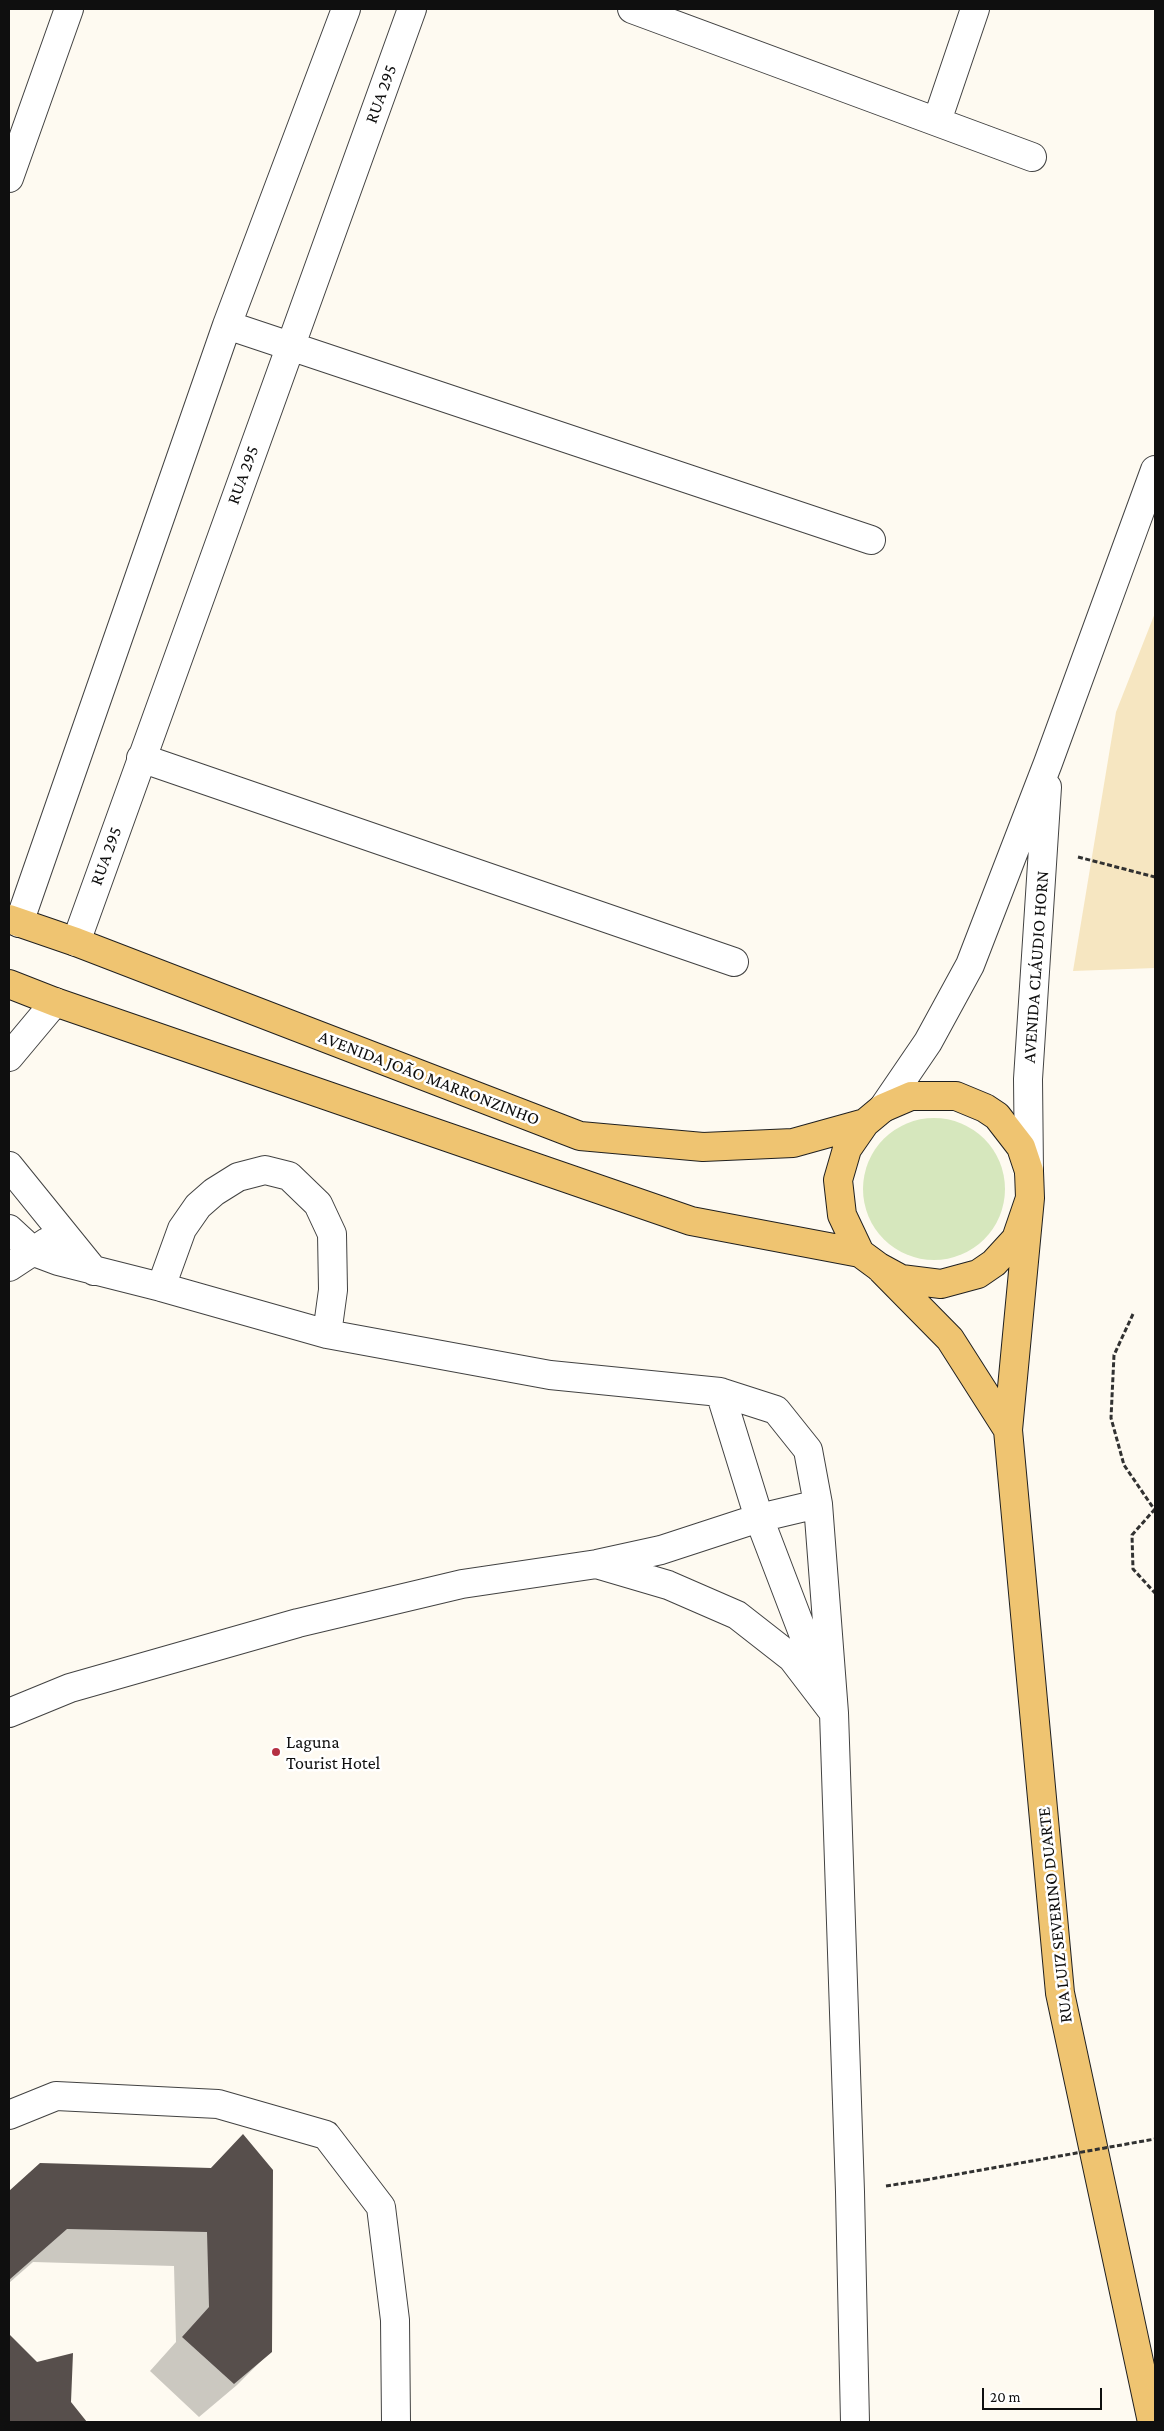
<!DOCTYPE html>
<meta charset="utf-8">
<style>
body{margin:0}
#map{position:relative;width:1164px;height:2431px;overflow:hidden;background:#fefaf1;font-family:"Crimson Pro",serif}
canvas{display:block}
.frame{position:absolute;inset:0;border:10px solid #0f0f0f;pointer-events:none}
.scale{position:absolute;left:982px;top:2388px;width:120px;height:22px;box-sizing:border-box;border:2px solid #0f0f0f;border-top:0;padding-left:6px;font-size:15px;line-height:18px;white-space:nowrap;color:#0f0f0f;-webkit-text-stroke:4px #fff;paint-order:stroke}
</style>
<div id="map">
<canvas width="1164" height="2431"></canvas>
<div class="frame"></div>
<div class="scale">20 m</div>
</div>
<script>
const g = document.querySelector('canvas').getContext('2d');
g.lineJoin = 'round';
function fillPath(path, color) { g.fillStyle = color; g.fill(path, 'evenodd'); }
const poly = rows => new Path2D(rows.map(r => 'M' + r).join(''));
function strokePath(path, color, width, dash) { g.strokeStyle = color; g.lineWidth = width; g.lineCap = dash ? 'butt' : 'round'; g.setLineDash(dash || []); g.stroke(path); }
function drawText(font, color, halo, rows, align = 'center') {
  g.font = font + ' "Crimson Pro",serif'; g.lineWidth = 5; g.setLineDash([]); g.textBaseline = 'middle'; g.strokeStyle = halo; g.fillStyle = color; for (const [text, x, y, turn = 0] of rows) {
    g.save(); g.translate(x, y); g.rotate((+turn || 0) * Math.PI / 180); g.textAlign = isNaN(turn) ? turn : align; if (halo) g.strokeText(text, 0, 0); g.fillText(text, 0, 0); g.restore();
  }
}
fillPath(poly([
 '863 1189a71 71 0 1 1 142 0a71 71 0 1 1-142 0Z'
]), '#d6e7bd');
fillPath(poly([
 [1155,613,1155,968,1073,971,1116,712]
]), '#f6e6c1');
fillPath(poly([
 [243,2136,271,2351,237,2385,199,2417,150,2371,176,2342,174,2266,33,2262,9,2283,9,2193,41,2164,210,2169],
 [9,2335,37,2363,85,2422,9,2422]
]), '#0003');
fillPath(poly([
 [243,2134,273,2170,272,2352,234,2384,182,2337,209,2307,207,2232,67,2229,9,2280,9,2191,40,2163,211,2168],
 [9,2334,37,2362,73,2353,71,2402,87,2422,9,2422]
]), '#574f4c');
const minor = poly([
 [632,9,1032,157],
 [937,121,975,9],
 [9,178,69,9],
 [227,325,871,540],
 [141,758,734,962],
 [19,923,227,325,346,9],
 [76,942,412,9],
 [9,1057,55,1002],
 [883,1108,928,1042,970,965,1048,763,1155,470],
 [9,1166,94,1271],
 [1029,1171,1028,1079,1047,787],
 [9,1229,34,1252,58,1261,161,1287,327,1334,550,1375,720,1392,759,1518,661,1550,597,1564,462,1584,298,1623,70,1688,9,1713],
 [9,1267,47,1242],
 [161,1287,182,1229,198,1206,214,1192,238,1177,265,1170,289,1176,318,1204,332,1234,333,1290,327,1334],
 [720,1392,776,1410,808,1450,818,1504,834,1713],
 [818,1504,759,1518,822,1683],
 [600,1565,668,1585,737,1615,792,1658,834,1713,850,2192,855,2422],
 [9,2115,56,2096,218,2104,326,2135,381,2207,395,2320,396,2422]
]);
const major = poly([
 [9,919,76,942,580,1136,703,1147,793,1143,865,1123],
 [9,984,55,1002,691,1221,860,1253],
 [1030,1198,1008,1430,1060,1993,1152,2422],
 [879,1267,901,1279,941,1284,978,1274,994,1263,1016,1239,1030,1198,1029,1171,1021,1147,997,1116,985,1108,956,1096,911,1096,883,1108,865,1123,847,1149,838,1180,842,1215,860,1253,879,1267,950,1339,1008,1430]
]);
strokePath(minor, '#424242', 30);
strokePath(major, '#202020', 30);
strokePath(poly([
 [1078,857,1155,877],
 [1133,1314,1114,1355,1111,1418,1124,1465,1154,1509],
 [1155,1509,1132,1535,1133,1569,1155,1593],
 [886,2186,925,2180]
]), '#313131', 3, [5, 2.5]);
strokePath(minor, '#fff', 28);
strokePath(major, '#efc471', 28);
strokePath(poly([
 [925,2180,1155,2139]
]), '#313131', 3, [5, 2.5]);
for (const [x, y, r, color] of [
 [276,1752,5,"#b53043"]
]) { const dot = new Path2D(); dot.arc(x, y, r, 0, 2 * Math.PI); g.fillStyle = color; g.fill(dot); strokePath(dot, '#fff', 2); }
drawText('18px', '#0f0f0f', '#fff', [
 ["RUA 295",381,94,-70],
 ["RUA 295",243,475,-70],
 ["RUA 295",106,856,-70],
 ["AVENIDA CLÁUDIO HORN",1036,967,-86],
 ["AVENIDA JOÃO MARRONZINHO",429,1078,21],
 ["RUA LUIZ SEVERINO DUARTE",1055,1915,-96]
]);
drawText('18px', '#0f0f0f', '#fff', [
 ["Laguna",286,1742],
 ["Tourist Hotel",286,1763]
], 'left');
</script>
